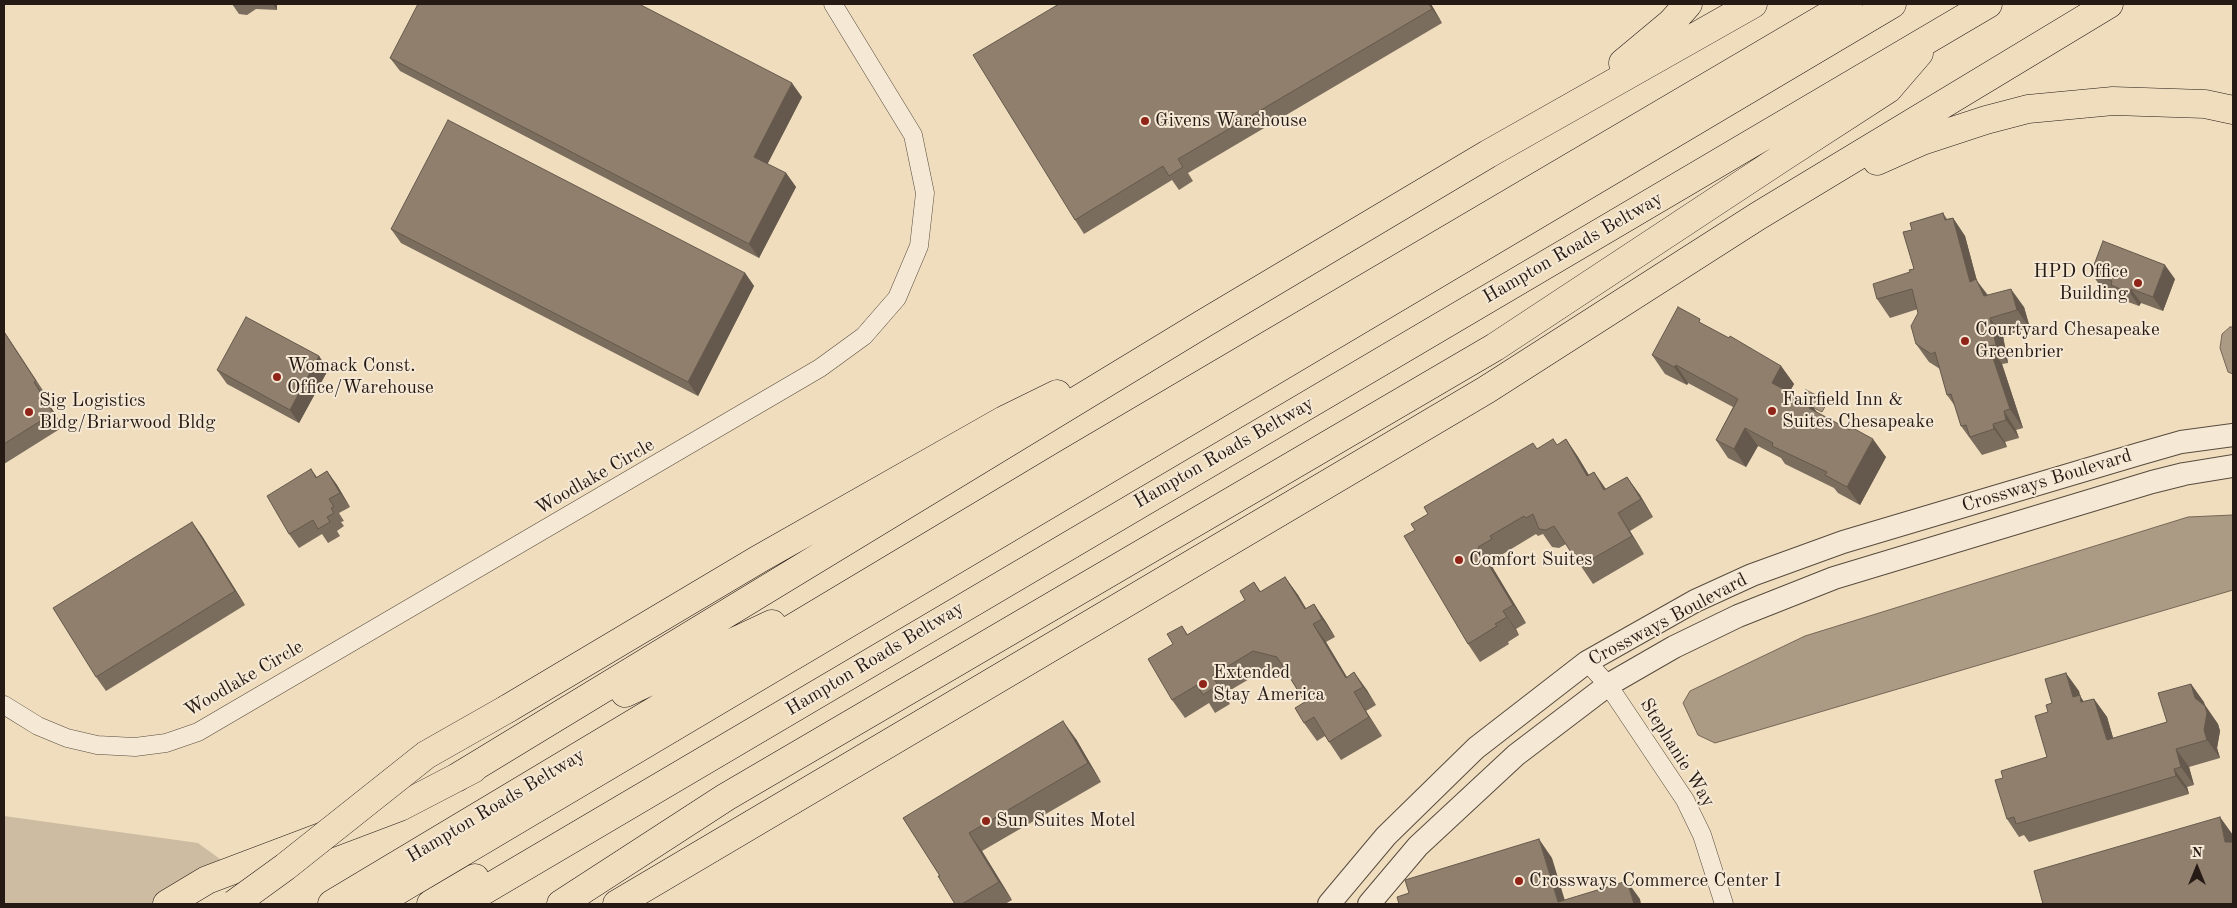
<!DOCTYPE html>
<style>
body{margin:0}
#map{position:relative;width:2237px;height:908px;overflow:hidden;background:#efddbe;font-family:"Old Standard TT",serif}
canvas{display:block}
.frame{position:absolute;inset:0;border:5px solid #261a14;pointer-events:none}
.north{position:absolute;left:2172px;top:843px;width:50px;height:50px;-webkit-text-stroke:4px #f5e9d5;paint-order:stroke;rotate:0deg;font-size:14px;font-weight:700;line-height:20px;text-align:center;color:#261a14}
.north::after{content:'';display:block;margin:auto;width:18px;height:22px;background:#261a14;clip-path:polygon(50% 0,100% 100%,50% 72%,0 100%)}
</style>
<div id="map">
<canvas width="2237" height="908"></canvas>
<div class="frame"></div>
<div class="north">N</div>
</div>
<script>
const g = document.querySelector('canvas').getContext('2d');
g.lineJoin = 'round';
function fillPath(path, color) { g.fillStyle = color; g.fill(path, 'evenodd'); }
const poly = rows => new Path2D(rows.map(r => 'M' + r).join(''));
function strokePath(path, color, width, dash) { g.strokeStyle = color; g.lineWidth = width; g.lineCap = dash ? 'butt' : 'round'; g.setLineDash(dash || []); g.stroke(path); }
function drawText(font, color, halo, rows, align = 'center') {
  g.font = font + ' "Old Standard TT",serif'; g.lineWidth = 4; g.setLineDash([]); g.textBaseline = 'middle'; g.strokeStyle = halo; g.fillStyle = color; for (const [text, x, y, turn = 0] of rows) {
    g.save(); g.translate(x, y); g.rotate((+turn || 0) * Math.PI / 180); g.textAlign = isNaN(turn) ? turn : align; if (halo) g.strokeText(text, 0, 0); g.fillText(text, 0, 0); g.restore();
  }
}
fillPath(poly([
 [4,816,198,843,224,862,151,904,4,904]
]), '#cdbca1');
const water = poly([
 [2230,327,2233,327,2233,374,2228,372,2220,348,2222,334,2230,327],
 [1806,390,1828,401,1822,412,1800,401,1806,390],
 [2233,515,2233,590,1715,743,1698,735,1683,703,1690,691,1805,636,2188,517,2233,515]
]);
fillPath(water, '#ab9b84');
strokePath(water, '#766757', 1);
const minor = poly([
 [1587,662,1608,685,1685,800,1702,835,1724,904],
 [4,705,38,726,67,738,97,745,135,747,166,743,198,732,820,368,864,336,897,298,919,246,925,193,913,135,833,4]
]);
const tertiary = poly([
 [1329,904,1386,836,1476,748,1587,662,1695,601,1752,575,1843,542,2139,454,2181,442,2233,435],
 [1369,904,1418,846,1516,755,1608,685,1674,647,1738,616,1834,578,2152,482,2184,474,2233,466]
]);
const motorway = poly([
 [1623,63,1671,23,1688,4],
 [1877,161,1922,141,1986,120,2028,109,2113,101,2205,104,2233,110],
 [625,693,772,624],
 [507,709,759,559,1004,420,1057,394],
 [456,778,1201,325,1488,154,1753,4],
 [167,904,207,880,400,807,473,769],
 [332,904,1070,462,1848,4],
 [375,904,1892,4],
 [431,904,475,878],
 [461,904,1988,4],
 [561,904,726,797,1495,347,1780,159,1888,89,1919,53],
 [617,904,1486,390,1758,216,2109,4]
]);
strokePath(minor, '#584b3e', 19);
strokePath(tertiary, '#584b3e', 24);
strokePath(motorway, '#261a14', 29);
strokePath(minor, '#f5e9d5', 18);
strokePath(tertiary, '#f5e9d5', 22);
strokePath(motorway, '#efddbe', 28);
const motorwayBridge = poly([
 [234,904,285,867,426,755,507,709]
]);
strokePath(motorwayBridge, '#261a14', 29, []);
strokePath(motorwayBridge, '#efddbe', 28);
fillPath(poly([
 [232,4,277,4,277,10,256,9,247,15,239,14],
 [1059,4,1431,4,1442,23,1188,173,1193,181,1179,190,1172,180,1084,234,1075,220],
 [390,58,802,97,767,164,786,173,796,187,759,258,400,71],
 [1943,213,1947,219,1953,218,1965,236,1977,281,1988,295,2024,307,2030,328,2003,336,2008,363,2002,364,2023,428,2016,430,2019,438,2005,442,2007,447,1982,455,1961,426,1955,406,1947,395,1940,369,1929,362,1916,344,1918,313,1918,309,1890,318,1877,299,1914,269],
 [391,229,745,273,754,286,698,396,401,243],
 [2091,273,2175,279,2163,311,2141,303,2139,306,2120,299,2116,293,2101,287],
 [1704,325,1781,366,1794,384,1789,392,1811,404,1817,413,1886,457,1860,505,1838,493,1834,488,1785,464,1781,458,1758,446,1746,467,1728,458,1716,440,1733,407,1688,383,1687,385,1665,374,1652,355],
 [4,331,46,395,44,396,63,427,4,464],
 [319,356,328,370,299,423,227,384,217,370],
 [1566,439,1578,457,1589,475,1594,472,1606,489,1627,477,1640,495,1653,517,1630,531,1644,554,1593,584,1566,544,1559,548,1552,547,1543,534,1538,536,1536,534,1503,554,1504,557,1491,565,1526,623,1516,629,1519,635,1508,642,1509,644,1480,662,1468,644,1415,530,1428,514,1537,449,1557,445],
 [311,469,317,477,327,471,337,485,350,507,339,513,344,521,341,522,344,526,337,531,340,536,328,543,322,534,299,548,289,534],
 [192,522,202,536,245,605,106,691,96,677],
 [1285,577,1298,595,1306,609,1314,604,1326,622,1335,637,1326,642,1347,677,1354,672,1376,705,1366,711,1382,736,1341,760,1325,736,1317,741,1304,723,1305,702,1288,674,1266,669,1224,694,1230,704,1215,713,1209,703,1185,718,1172,700,1173,644,1182,626,1188,635,1245,600,1254,582,1261,592],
 [2191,684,2218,724,2220,731,2217,748,2220,758,2189,767,2194,785,2187,787,2189,794,2029,842,2024,835,2019,837,2007,819,2003,778,2047,757,2048,712,2052,703,2079,691,2080,696,2084,702,2094,699,2107,717,2113,738,2167,722],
 [1076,739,1101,782,982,851,1012,900,1005,904,955,904,940,876,903,818]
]), '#7b6d5d');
fillPath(poly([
 [273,4,277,4,277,10],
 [1429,4,1431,4,1442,23,1432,9],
 [792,83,802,97,764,171,754,157],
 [786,173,796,187,759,258,749,244],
 [1953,218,1965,236,1977,281,1989,298,1984,296,1970,282],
 [2165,265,2175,279,2163,311,2153,297],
 [745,273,754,286,698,396,688,382],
 [2011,289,2024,307,2030,328,2017,310],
 [2131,289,2141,303,2139,306,2130,293],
 [1990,318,2003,336,2008,363,1996,345],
 [1989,346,2002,364,2023,428,2010,409],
 [319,356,328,370,299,423,290,410],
 [1676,365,1688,383,1687,385,1674,367],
 [1781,366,1794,384,1785,401,1772,383],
 [34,382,44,396,63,427,53,413],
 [1811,404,1824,422,1809,408],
 [2004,411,2016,430,2019,438,2006,420],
 [1993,424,2005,442,2007,447,1994,429],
 [1745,428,1758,446,1746,467,1734,449],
 [1566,439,1578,457,1600,494,1587,476],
 [1873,439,1886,457,1860,505,1847,487],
 [327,471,337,485,350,507,340,493],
 [1594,472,1606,490,1604,490],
 [1627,477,1640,495,1653,517,1641,499],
 [1618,513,1630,531,1644,554,1632,536],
 [192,522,202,536,245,605,235,591],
 [1478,547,1491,565,1526,623,1513,605],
 [1285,577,1298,595,1315,623,1305,609],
 [1314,604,1326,622,1335,637,1322,619],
 [1503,611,1516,629,1519,635],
 [1313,624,1326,642,1355,691,1346,678],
 [1354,672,1367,690,1376,705,1363,687],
 [2066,673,2079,691,2080,696,2092,714,2073,697],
 [2191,684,2204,702,2207,713,2205,706,2218,724,2220,731,2217,748,2220,758,2207,740],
 [1354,692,1366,711,1382,736,1369,717],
 [2094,699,2107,717,2119,758,2107,740],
 [1063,721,1076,739,1101,782,1088,763],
 [2176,749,2189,767,2194,785,2181,767],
 [2174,769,2187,787,2189,794,2176,776],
 [2220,817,2233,835,2233,853,2225,842],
 [969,833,982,851,1012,900,999,882],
 [1539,839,1552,858,1566,904,1558,902],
 [1627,881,1640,899,1641,904,1634,904]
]), '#64594c');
const building = poly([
 [418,4,639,4,792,83,754,157,786,173,749,244,390,58,418,4],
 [1059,4,1429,4,1432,9,1178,159,1183,167,1169,176,1163,166,1075,220,973,55,1059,4],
 [448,120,745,273,688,382,391,229,448,120],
 [1943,213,1945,220,1953,218,1970,282,1976,279,1984,296,2011,289,2017,310,1990,318,1996,345,1989,346,2010,409,2004,411,2006,420,1993,424,1994,429,1970,437,1966,425,1961,426,1951,394,1947,395,1935,352,1931,354,1916,344,1911,326,1918,313,1912,289,1877,299,1873,284,1910,272,1909,270,1914,269,1903,232,1912,230,1910,223,1943,213],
 [2103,241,2165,265,2153,297,2131,289,2130,293,2111,285,2112,281,2091,273,2103,241],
 [1678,307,1700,319,1699,322,1729,338,1730,336,1781,366,1772,383,1811,404,1809,408,1850,430,1851,427,1873,439,1847,487,1825,475,1827,472,1772,446,1773,443,1745,428,1734,449,1716,440,1738,399,1676,365,1674,367,1652,355,1678,307],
 [246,317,319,356,290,410,217,370,246,317],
 [4,332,36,381,34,382,53,413,4,444,4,332],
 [1553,439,1557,445,1566,439,1587,476,1594,472,1604,490,1627,477,1641,499,1618,513,1632,536,1580,566,1554,526,1546,530,1539,529,1533,514,1526,518,1524,516,1490,536,1492,539,1478,547,1513,605,1503,611,1507,617,1495,624,1497,626,1468,644,1404,536,1415,530,1411,524,1428,514,1424,507,1533,443,1537,449,1553,439],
 [311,469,316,478,327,471,340,493,329,499,334,507,331,508,334,513,327,517,330,522,318,529,313,520,289,534,267,496,311,469],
 [192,522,235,591,96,677,53,608,192,522],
 [1285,577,1305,609,1314,604,1322,619,1313,624,1346,678,1354,672,1363,687,1354,692,1369,717,1329,742,1314,717,1304,723,1295,708,1305,702,1277,657,1253,651,1212,676,1218,685,1203,695,1197,685,1172,700,1148,659,1173,644,1167,634,1182,626,1187,635,1245,600,1240,591,1254,582,1260,592,1285,577],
 [2066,673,2073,697,2080,695,2081,702,2094,699,2107,740,2167,722,2158,693,2191,684,2195,698,2205,706,2207,713,2204,730,2207,740,2176,749,2181,767,2174,769,2176,776,2016,824,2014,817,2007,819,1995,780,2003,778,2001,771,2047,757,2035,716,2048,712,2046,705,2052,703,2045,679,2066,673],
 [1063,721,1088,763,969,833,999,882,962,904,955,904,938,876,940,876,903,818,1063,721],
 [2220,817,2225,842,2233,842,2233,904,2043,904,2034,871,2220,817],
 [1539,839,1558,902,1627,881,1634,904,1399,904,1397,897,1409,893,1405,880,1539,839]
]);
fillPath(building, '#8f7f6c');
strokePath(building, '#64594c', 1);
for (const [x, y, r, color] of [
 [1145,121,5,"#8f2418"],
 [2138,283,5,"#8f2418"],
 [1965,341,5,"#8f2418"],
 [277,377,5,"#8f2418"],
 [1772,411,5,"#8f2418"],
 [29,412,5,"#8f2418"],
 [1459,560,5,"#8f2418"],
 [1203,684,5,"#8f2418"],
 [986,821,5,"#8f2418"],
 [1519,881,5,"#8f2418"]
]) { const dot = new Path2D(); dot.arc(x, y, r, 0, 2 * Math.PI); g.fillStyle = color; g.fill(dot); strokePath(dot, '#f5e9d5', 2); }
drawText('19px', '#261a14', '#f5e9d5', [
 ["Givens Warehouse",1155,121],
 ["HPD Office",2128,272,"right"],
 ["Building",2128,294,"right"],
 ["Courtyard Chesapeake",1975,330],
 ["Greenbrier",1975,352],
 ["Womack Const.",287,366],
 ["Office/Warehouse",287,388],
 ["Fairfield Inn &",1782,400],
 ["Suites Chesapeake",1782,422],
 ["Sig Logistics",39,401],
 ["Bldg/Briarwood Bldg",39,423],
 ["Comfort Suites",1469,560],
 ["Extended",1213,673],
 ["Stay America",1213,695],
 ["Sun Suites Motel",996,821],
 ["Crossways Commerce Center I",1529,881]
], 'left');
drawText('19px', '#261a14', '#f5e9d5', [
 ["Hampton Roads Beltway",1573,248,-30],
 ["Hampton Roads Beltway",1224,453,-30],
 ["Woodlake Circle",595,477,-30],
 ["Crossways Boulevard",2047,481,-17],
 ["Crossways Boulevard",1668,620,-28],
 ["Hampton Roads Beltway",875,659,-31],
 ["Woodlake Circle",244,679,-30],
 ["Stephanie Way",1677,753,58],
 ["Hampton Roads Beltway",496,806,-31]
]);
</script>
